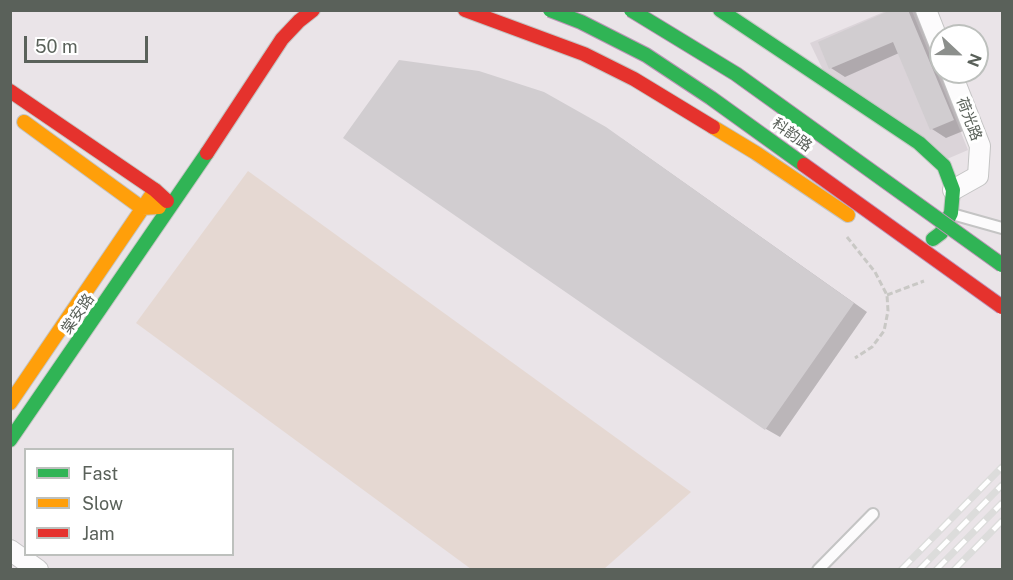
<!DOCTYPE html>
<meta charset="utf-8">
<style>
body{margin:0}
#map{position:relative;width:1013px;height:580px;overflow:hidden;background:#eae4e8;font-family:"Public Sans",sans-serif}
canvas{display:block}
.frame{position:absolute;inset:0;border:12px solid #5a615a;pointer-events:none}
.legend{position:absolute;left:24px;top:448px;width:210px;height:108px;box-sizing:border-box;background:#fff;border:2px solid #bdc0bd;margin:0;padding:8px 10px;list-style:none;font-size:18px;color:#5a615a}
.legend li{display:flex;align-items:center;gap:12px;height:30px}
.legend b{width:30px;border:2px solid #bdc0bd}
.north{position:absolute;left:929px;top:24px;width:60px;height:60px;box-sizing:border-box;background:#fff;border:2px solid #bdc0bd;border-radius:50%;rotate:112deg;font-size:16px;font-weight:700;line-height:24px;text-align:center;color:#5a615a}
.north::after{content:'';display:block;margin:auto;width:21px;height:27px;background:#8c8f8c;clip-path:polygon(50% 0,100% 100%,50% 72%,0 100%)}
.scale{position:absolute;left:24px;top:36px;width:124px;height:27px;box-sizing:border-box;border:3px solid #5a615a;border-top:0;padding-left:8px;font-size:18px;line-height:21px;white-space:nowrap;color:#5a615a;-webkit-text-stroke:4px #fff;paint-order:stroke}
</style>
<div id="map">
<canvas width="1013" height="580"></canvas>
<div class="frame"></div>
<ul class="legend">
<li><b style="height:8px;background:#30b455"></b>Fast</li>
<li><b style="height:8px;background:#ff9f0a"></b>Slow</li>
<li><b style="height:8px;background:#e5322d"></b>Jam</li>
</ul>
<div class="north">N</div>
<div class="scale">50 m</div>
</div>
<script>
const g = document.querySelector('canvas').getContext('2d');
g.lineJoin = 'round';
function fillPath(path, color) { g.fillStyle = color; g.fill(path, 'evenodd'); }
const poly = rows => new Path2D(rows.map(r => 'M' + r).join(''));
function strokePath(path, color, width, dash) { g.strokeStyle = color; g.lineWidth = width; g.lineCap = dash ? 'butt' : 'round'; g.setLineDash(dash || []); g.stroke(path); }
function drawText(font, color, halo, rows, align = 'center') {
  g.font = font + ' "Public Sans","Noto Sans SC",sans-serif'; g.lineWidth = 6; g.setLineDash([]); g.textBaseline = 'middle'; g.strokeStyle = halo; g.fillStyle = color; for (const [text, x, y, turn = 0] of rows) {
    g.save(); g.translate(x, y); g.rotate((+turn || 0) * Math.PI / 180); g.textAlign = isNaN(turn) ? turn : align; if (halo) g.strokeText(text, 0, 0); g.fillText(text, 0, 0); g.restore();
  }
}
fillPath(poly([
 [886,11,912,11,968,150,947,159,823,70,810,43]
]), '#dbd4d9');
fillPath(poly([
 [248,171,691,492,604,569,471,569,136,323]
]), '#e5d8d2');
fillPath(poly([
 [895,10,913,10,920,14,941,65,941,72,944,72,968,129,946,138,932,129,899,53,845,77,831,68],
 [621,138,867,312,780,437,766,429]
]), '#0003');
fillPath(poly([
 [891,10,908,10,954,120,930,130,893,42,829,69,818,42],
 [399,60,479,71,544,92,606,127,854,303,765,430,343,138]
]), '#d1cdd0');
const lane = poly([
 [952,214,1002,228],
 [818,570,873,514]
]);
const street = poly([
 [926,10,941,48],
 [951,72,980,146,978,176,953,190],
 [10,550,38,570]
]);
const fast = poly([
 [720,10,919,143,944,166,953,190,951,213,941,233,933,239],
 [10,440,207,153]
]);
const slow = poly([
 [24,122,142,208,159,207],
 [713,127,756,153,848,215],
 [10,403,155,190]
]);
const jam = poly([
 [465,10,584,54,634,79,713,127],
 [10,91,155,190,167,201],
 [207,153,282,39,299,21,313,10]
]);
strokePath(lane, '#c4c4c4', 14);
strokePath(street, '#c4c4c4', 22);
strokePath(fast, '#c4c4c3', 16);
strokePath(slow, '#c4c4c3', 16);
strokePath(jam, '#c4c4c3', 16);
strokePath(poly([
 [847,237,875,272,887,295,888,311,884,331,872,347,855,358],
 [887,295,924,281]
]), '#c9c8c5', 3, [6, 3]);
strokePath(lane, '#fcfbfc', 10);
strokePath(street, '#fcfbfc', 20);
strokePath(fast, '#30b455', 14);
strokePath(slow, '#ff9f0a', 14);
strokePath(jam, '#e5322d', 14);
const rail = poly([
 [901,570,1002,467],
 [919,570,1002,485],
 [936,570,1002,503],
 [954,570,1002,521]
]);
strokePath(rail, '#dcdcdb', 7);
strokePath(rail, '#fff', 4.5, [14]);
const fastBridge = poly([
 [550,10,581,22,646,55,711,98,804,165],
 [631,10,736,74,1002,265]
]);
const jamBridge = poly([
 [804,165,1002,307]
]);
strokePath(fastBridge, '#be95b8', 16, []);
strokePath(jamBridge, '#be95b8', 16, []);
strokePath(fastBridge, '#30b455', 14);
strokePath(jamBridge, '#e5322d', 14);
drawText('15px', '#5a615a', '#fff', [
 ["荷光路",969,119,69],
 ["科韵路",792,135,36],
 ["棠安路",78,314,-55]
]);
</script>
